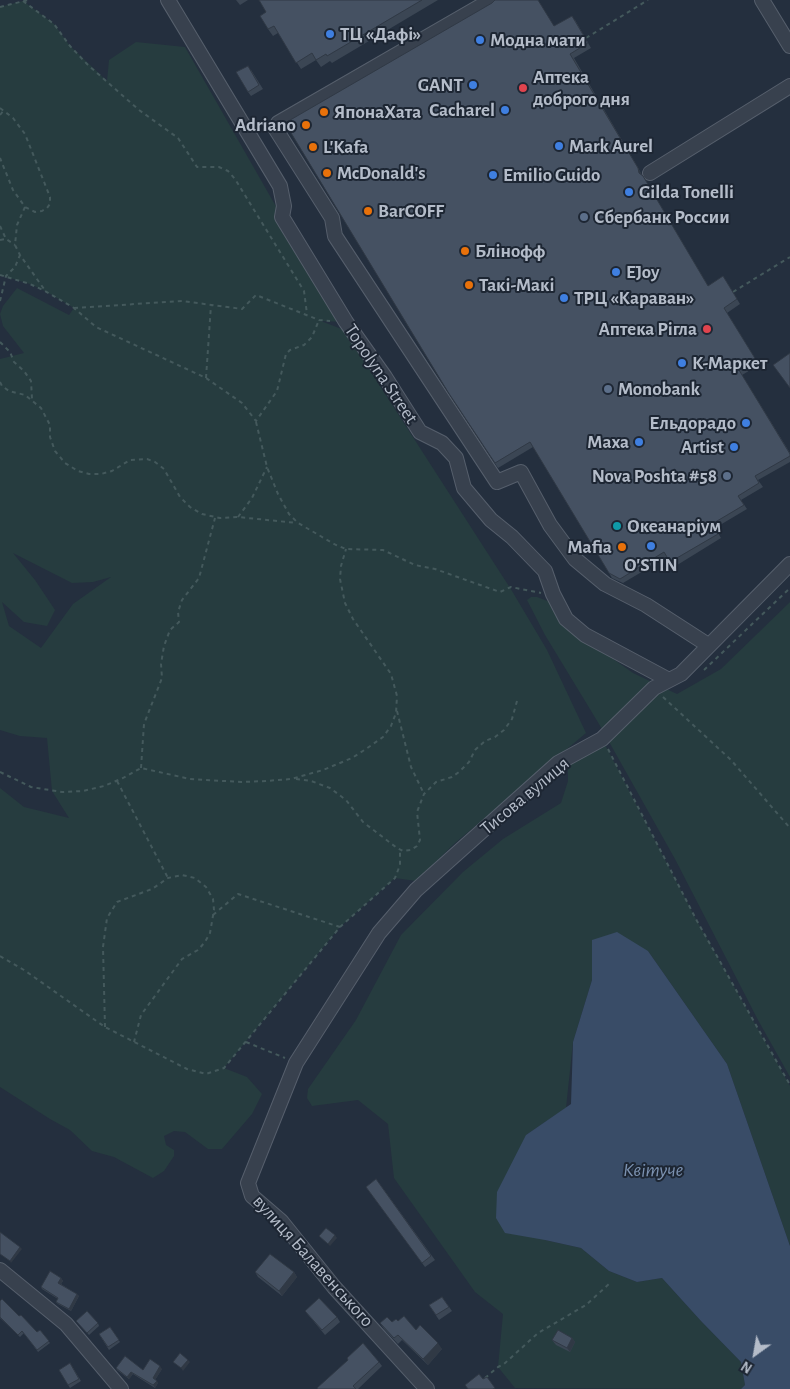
<!DOCTYPE html>
<meta charset="utf-8">
<style>
body{margin:0}
#map{position:relative;width:790px;height:1389px;overflow:hidden;background:#242f3e;font-family:"Alegreya Sans",sans-serif}
canvas{display:block}
.north{position:absolute;left:730px;top:1329px;width:50px;height:50px;-webkit-text-stroke:4px #1d2633;paint-order:stroke;rotate:212deg;font-size:14px;font-weight:700;line-height:20px;text-align:center;color:#b4bcc9}
.north::after{content:'';display:block;margin:auto;width:18px;height:22px;background:#b4bcc9;clip-path:polygon(50% 0,100% 100%,50% 72%,0 100%)}
</style>
<div id="map">
<canvas width="790" height="1389"></canvas>
<div class="north">N</div>
</div>
<script>
const g = document.querySelector('canvas').getContext('2d');
g.lineJoin = 'round';
function fillPath(path, color) { g.fillStyle = color; g.fill(path, 'evenodd'); }
const poly = rows => new Path2D(rows.map(r => 'M' + r).join(''));
function strokePath(path, color, width, dash) { g.strokeStyle = color; g.lineWidth = width; g.lineCap = dash ? 'butt' : 'round'; g.setLineDash(dash || []); g.stroke(path); }
function drawText(font, color, halo, rows, align = 'center') {
  g.font = font + ' "Alegreya Sans",sans-serif'; g.lineWidth = 4; g.setLineDash([]); g.textBaseline = 'middle'; g.strokeStyle = halo; g.fillStyle = color; for (const [text, x, y, turn = 0] of rows) {
    g.save(); g.translate(x, y); g.rotate((+turn || 0) * Math.PI / 180); g.textAlign = isNaN(turn) ? turn : align; if (halo) g.strokeText(text, 0, 0); g.fillText(text, 0, 0); g.restore();
  }
}
fillPath(poly([
 [23,1,54,24,70,46,107,81,109,60,136,42,185,47,282,217,346,322,321,321,344,330,512,591,547,650,586,733,455,843,416,881,395,878,340,927,224,1068,247,1077,262,1094,252,1114,222,1149,208,1149,185,1132,174,1131,164,1136,166,1145,174,1150,174,1156,164,1171,153,1178,114,1157,92,1151,70,1130,50,1119,0,1087,0,788,24,807,69,818,52,791,47,738,20,736,0,730,0,359,24,353,3,326,0,314,3,306,17,288,69,315,74,308,45,291,30,284,0,275,0,7],
 [13,553,72,583,93,582,111,577,73,604,41,648,9,626,2,602,24,622,47,626,55,610,35,580],
 [531,597,537,597,550,602,568,627,633,673,677,694,721,669,790,602,790,1077,758,1020,675,859,599,724,545,635,527,600],
 [602,739,697,921,790,1086,790,1246,727,1064,648,951,592,940,592,980,573,1042,566,1108,526,1135,545,1240,581,1248,609,1271,637,1282,662,1278,701,1321,741,1362,745,1385,741,1389,515,1388,498,1367,503,1314,475,1292,394,1178,388,1124,358,1100,312,1106,307,1098,308,1089,356,1020,401,935,463,872,503,839,561,803,568,781,568,758]
]), '#263c3f');
fillPath(poly([
 [617,932,648,951,727,1064,790,1246,790,1389,741,1389,745,1385,741,1362,701,1321,662,1278,637,1282,609,1271,581,1248,545,1240,505,1233,496,1218,497,1192,526,1135,571,1104,573,1042,592,980,592,940]
]), '#394c67');
const minor = poly([
 [168,0,280,186,284,206,282,217,346,322,385,377,420,432,442,443,456,458,464,488,491,520,512,537,545,571,553,594,566,619,585,635,669,680],
 [491,0,278,123,275,128,332,218,335,236,497,482,521,472,550,525,575,559,605,584,646,605,708,645],
 [762,0,790,46],
 [650,173,790,86],
 [0,1270,66,1324,121,1389],
 [427,1389,334,1287,281,1221,252,1196,248,1183,296,1063,379,933,416,890,558,763,602,739,654,688,681,674,790,564]
]);
strokePath(minor, '#565f6c', 16);
strokePath(poly([
 [23,1,54,24,70,46,88,65,139,110,178,138,197,167,219,167,228,171,235,179,304,291,307,314],
 [0,7,28,0],
 [586,38,648,0],
 [0,108,13,118,25,134,50,197,50,204,47,208,42,211,35,212,25,207,13,190,0,158],
 [0,115,4,110],
 [25,207,17,225,15,245,20,255,44,289],
 [0,226,6,239,15,245],
 [0,240,6,239],
 [0,275,30,284,45,291,74,308,96,327,206,378,242,403,256,421,277,391,286,354,290,350,304,345,312,337,319,320],
 [733,292,790,257],
 [0,301,6,276,15,267,20,255],
 [74,308,182,301,242,309,256,295,319,320,330,321],
 [0,342,10,352,14,362,24,371,31,381,32,399],
 [206,378,211,305],
 [0,382,2,386,9,391,25,395,41,408,50,425,50,437,55,451,65,463,78,471,89,474,101,474,112,471,130,460,147,459,155,462,164,469,180,497,190,507,202,514,220,518,238,517,297,523],
 [256,422,267,467,278,494,289,514,298,523,336,545,346,549,383,550,415,565,435,569,500,592,511,587,541,593],
 [238,517,252,498,267,467],
 [704,670,790,588],
 [663,697,731,760,790,828],
 [397,711,411,767,424,794],
 [608,749,697,921,790,1085],
 [141,768,144,724,162,678,161,664,164,646,170,630,179,622,178,612,182,600,199,578,215,518],
 [0,772,31,787,62,792,83,791,104,786,123,778,141,768,190,779,241,782,266,781,291,779,323,770,352,758,366,749,383,737,391,726,396,713,397,696,391,674,353,619,345,603,340,579,341,566,346,549],
 [296,779,311,781,330,788,346,800,363,822,397,848,403,851,411,850,417,846,420,840,417,812,424,794,436,782,452,777,459,772,469,762,475,750,485,741,495,737,504,730,512,719,517,701],
 [117,781,168,878],
 [213,915,238,894,340,927],
 [0,956,24,970,105,1027,187,1069,206,1074,224,1068,340,927,395,878,400,865,400,850],
 [105,1027,103,947,107,918,117,902,152,889,168,878,182,875,195,878,206,887,213,899,214,910,210,933,205,942,198,950,182,959,141,1015,134,1042],
 [246,1042,285,1058],
 [485,1378,498,1367,504,1364,538,1333,586,1305,610,1283]
]), '#44595c', 2, [4, 4]);
strokePath(minor, '#38414e', 14);
fillPath(poly([
 [236,0,248,0,240,5],
 [259,0,438,0,332,63,330,61,321,67,316,60,301,69,278,33,273,36,268,29,266,12],
 [575,20,591,48,574,58,641,173,642,175,646,181,708,286,726,281,740,304,727,313,759,365,742,375,790,453,790,462,758,480,763,487,741,500,747,509,715,528,721,538,674,567,667,557,623,583,612,578,609,573,533,447,498,468,448,392,554,26],
 [251,70,263,89,251,96,248,92],
 [376,1179,435,1260,425,1267,366,1187],
 [255,1272,294,1272,297,1277,282,1296,258,1277],
 [61,1278,63,1281,61,1284,79,1296,71,1311,58,1304,56,1302,58,1299,42,1289,41,1287],
 [442,1297,452,1311,439,1320,429,1305],
 [0,1301,37,1332,40,1330,50,1343,38,1352,24,1333,20,1337,0,1318],
 [305,1311,337,1317,340,1322,325,1335],
 [398,1321,416,1330,442,1349,428,1365,402,1340,398,1344,384,1329,380,1323],
 [78,1323,98,1323,99,1326,89,1335],
 [110,1327,120,1342,109,1350,99,1334],
 [572,1338,575,1342,570,1352,556,1345,552,1340],
 [379,1362,382,1366,358,1389,318,1389],
 [70,1363,81,1381,70,1388,59,1370],
 [116,1368,143,1370,162,1369,155,1380,158,1383,155,1388,133,1374,129,1379,117,1370]
]), '#3b4654');
fillPath(poly([
 [570,54,641,173,642,177,639,173],
 [335,1235,337,1238,330,1246,328,1244],
 [20,1247,22,1249,11,1263,10,1261],
 [294,1272,297,1277,282,1296,279,1291],
 [61,1278,63,1281,60,1285,58,1283],
 [77,1294,79,1296,71,1311,69,1309],
 [572,1338,575,1342,570,1352,567,1348],
 [438,1343,442,1349,428,1365,423,1359],
 [188,1360,190,1362,183,1371,181,1368],
 [160,1366,162,1369,155,1380,153,1378],
 [131,1372,133,1374,129,1379,127,1377],
 [157,1381,158,1383,155,1388,153,1385]
]), '#303945');
const building = poly([
 [259,0,422,0,327,56,326,54,316,60,312,53,296,63,274,26,268,29,260,16,266,12,259,0],
 [495,0,538,0,554,26,572,16,588,43,570,54,638,168,639,173,643,176,708,286,723,276,737,299,724,308,756,360,739,370,790,454,790,456,755,476,759,483,738,496,744,505,712,524,718,534,670,562,664,552,620,579,609,573,530,442,495,463,448,392,285,123,492,3,495,0],
 [248,66,259,85,248,92,236,72,248,66],
 [790,353,790,388,773,365,790,353],
 [376,1179,431,1256,422,1263,366,1187,376,1179],
 [326,1228,335,1235,328,1244,319,1236,326,1228],
 [0,1232,20,1247,10,1261,0,1254,0,1232],
 [270,1254,294,1272,279,1291,255,1272,270,1254],
 [50,1271,61,1278,58,1283,77,1294,69,1309,56,1302,58,1298,41,1287,50,1271],
 [442,1297,449,1307,436,1315,429,1305,442,1297],
 [319,1298,337,1317,322,1330,305,1311,319,1298],
 [2,1299,19,1316,21,1315,37,1332,40,1330,49,1341,37,1350,22,1331,18,1335,0,1317,0,1301,2,1299],
 [87,1311,98,1323,87,1333,76,1321,87,1311],
 [404,1316,416,1330,420,1325,438,1343,423,1359,398,1335,394,1338,380,1323,387,1317,392,1322,396,1319,398,1321,404,1316],
 [110,1327,119,1340,108,1347,99,1334,110,1327],
 [558,1330,572,1338,567,1348,552,1340,558,1330],
 [363,1343,379,1362,353,1386,356,1389,318,1389,317,1388,348,1360,347,1358,363,1343],
 [180,1353,188,1360,181,1368,173,1362,180,1353],
 [125,1356,143,1370,150,1359,160,1366,153,1378,157,1381,153,1385,131,1372,127,1377,116,1368,125,1356],
 [70,1363,79,1379,68,1385,59,1370,70,1363],
 [479,1374,483,1379,487,1377,495,1388,493,1389,468,1389,465,1385,479,1374]
]);
fillPath(building, '#455162');
strokePath(building, '#303945', 1);
for (const [x, y, r, color] of [
 [330,34,5,"#3f7fe0"],
 [480,40,5,"#3f7fe0"],
 [473,85,5,"#3f7fe0"],
 [523,88,5,"#e0444e"],
 [505,110,5,"#3f7fe0"],
 [324,112,5,"#e8710a"],
 [306,125,5,"#e8710a"],
 [559,146,5,"#3f7fe0"],
 [313,147,5,"#e8710a"],
 [327,173,5,"#e8710a"],
 [493,175,5,"#3f7fe0"],
 [629,192,5,"#3f7fe0"],
 [368,211,5,"#e8710a"],
 [584,217,5,"#5c6f8a"],
 [465,251,5,"#e8710a"],
 [616,272,5,"#3f7fe0"],
 [469,285,5,"#e8710a"],
 [564,298,5,"#3f7fe0"],
 [707,329,5,"#e0444e"],
 [682,363,5,"#3f7fe0"],
 [608,389,5,"#5c6f8a"],
 [746,423,5,"#3f7fe0"],
 [639,442,5,"#3f7fe0"],
 [734,447,5,"#3f7fe0"],
 [727,476,5,"#5c6f8a"],
 [617,526,5,"#0f9aa8"],
 [651,546,5,"#3f7fe0"],
 [622,547,5,"#e8710a"]
]) { const dot = new Path2D(); dot.arc(x, y, r, 0, 2 * Math.PI); g.fillStyle = color; g.fill(dot); strokePath(dot, '#1d2633', 2); }
drawText('bold 19px', '#b4bcc9', '#1d2633', [
 ["ТЦ «Дафі»",340,34],
 ["Модна мати",490,40],
 ["Аптека",533,77],
 ["доброго дня",533,99],
 ["GANT",463,85,"right"],
 ["Cacharel",495,110,"right"],
 ["ЯпонаХата",334,112],
 ["Adriano",296,125,"right"],
 ["Mark Aurel",569,146],
 ["L'Kafa",323,147],
 ["McDonald's",337,173],
 ["Emilio Guido",503,175],
 ["Gilda Tonelli",639,192],
 ["BarCOFF",378,211],
 ["Сбербанк России",594,217],
 ["Блінофф",475,251],
 ["EJoy",626,272],
 ["Такі-Макі",479,285],
 ["ТРЦ «Караван»",574,298],
 ["Аптека Рігла",697,329,"right"],
 ["К-Маркет",692,363],
 ["Monobank",618,389],
 ["Ельдорадо",736,423,"right"],
 ["Маха",629,442,"right"],
 ["Artist",724,447,"right"],
 ["Nova Poshta #58",717,476,"right"],
 ["Океанаріум",627,526],
 ["Mafia",612,547,"right"],
 ["O'STIN",651,565,"center"]
], 'left');
drawText('19px', '#b4bcc9', '#1d2633', [
 ["Topolyna Street",381,374,56],
 ["Тисова вулиця",525,796,-40],
 ["вулиця Балавенського",313,1261,48]
]);
drawText('italic 20px', '#7c92b1', '#1d2633', [
 ["Квітуче",653,1170]
]);
</script>
